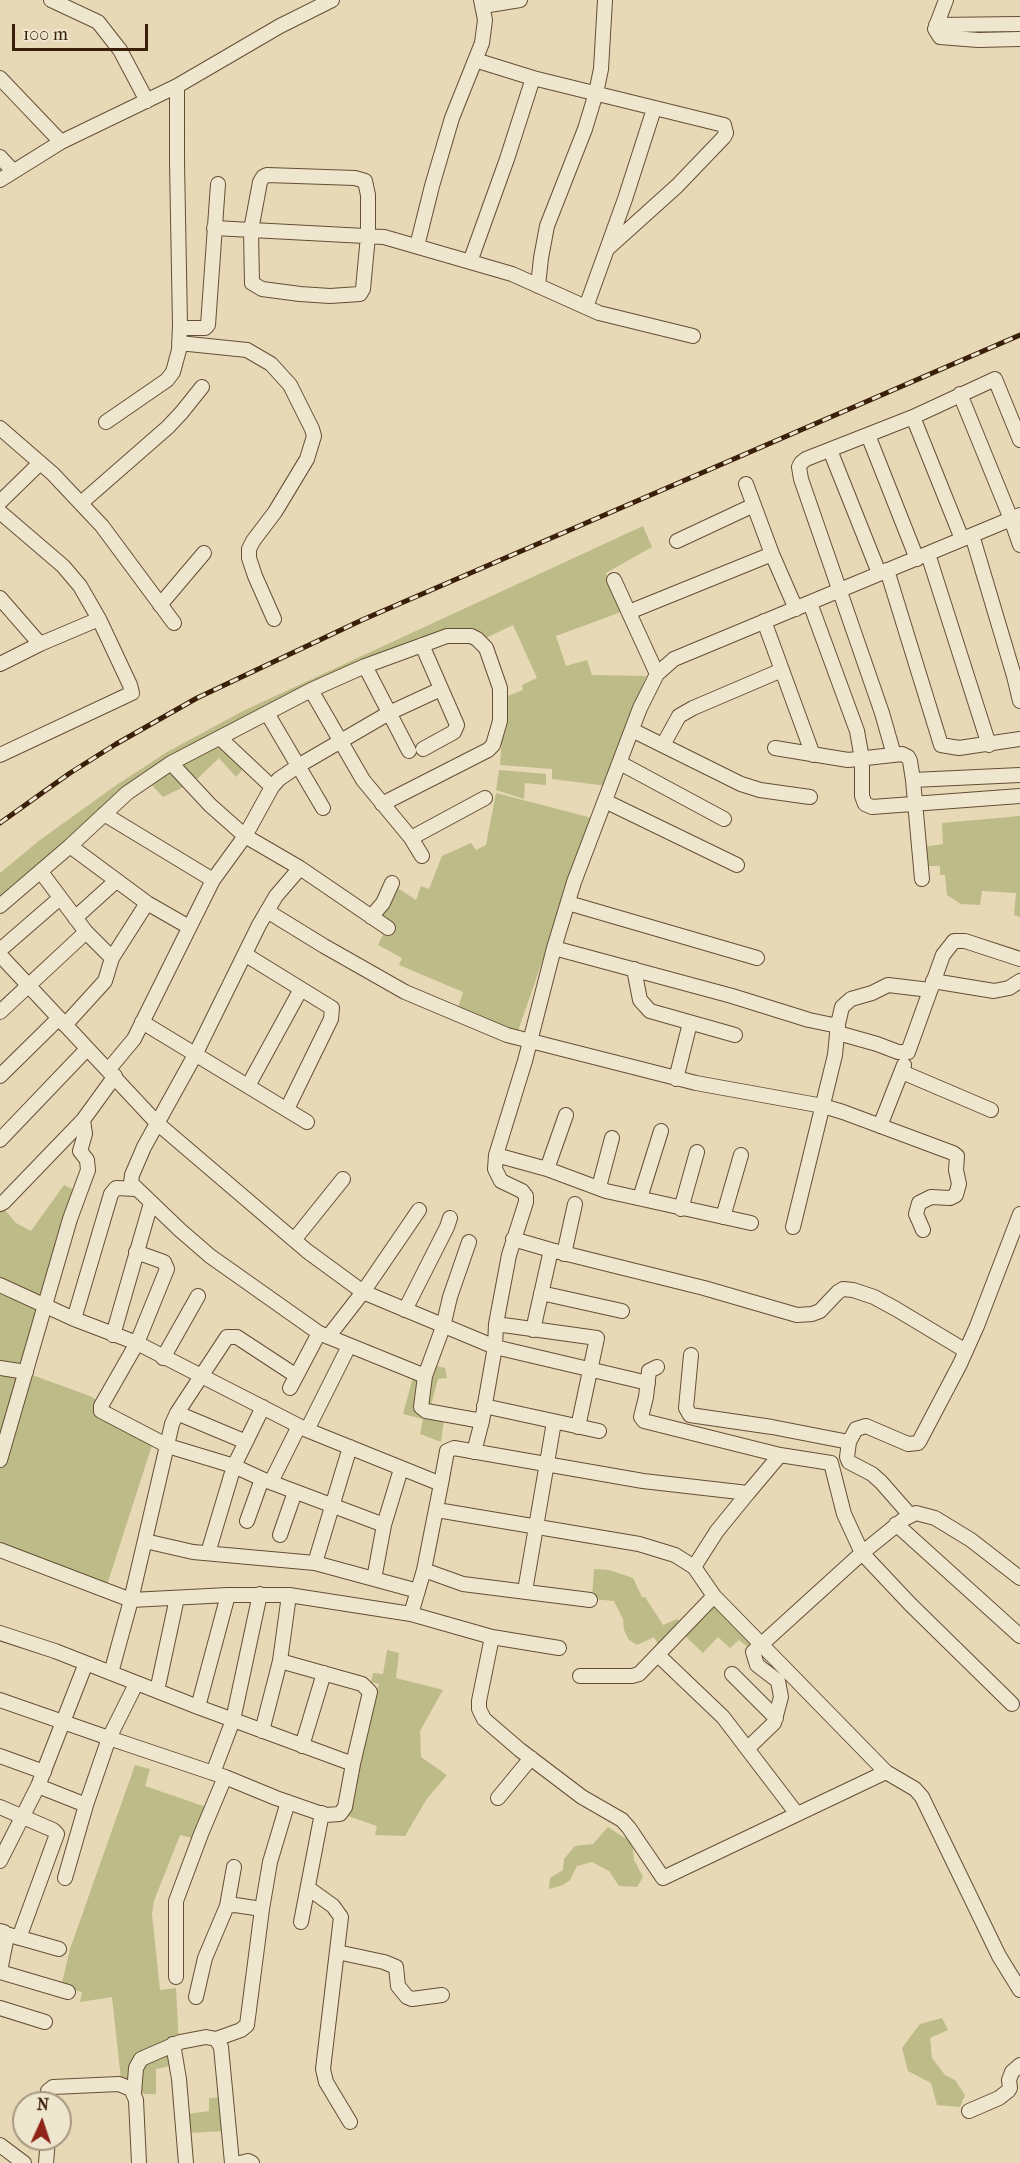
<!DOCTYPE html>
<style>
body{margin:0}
#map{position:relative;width:1020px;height:2163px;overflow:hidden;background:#e7d8b6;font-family:"IM FELL French Canon",serif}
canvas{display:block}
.north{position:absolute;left:12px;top:2091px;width:60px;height:60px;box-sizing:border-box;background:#efe6d0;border:2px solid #a79780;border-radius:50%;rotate:3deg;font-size:16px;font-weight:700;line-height:24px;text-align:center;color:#3b2009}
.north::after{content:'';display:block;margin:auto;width:21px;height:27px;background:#8f2418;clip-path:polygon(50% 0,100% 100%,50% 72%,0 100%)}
.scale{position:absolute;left:12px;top:24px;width:136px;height:27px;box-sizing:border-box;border:3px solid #3b2009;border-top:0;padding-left:8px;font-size:18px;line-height:21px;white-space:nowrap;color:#3b2009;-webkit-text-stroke:4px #efe6d0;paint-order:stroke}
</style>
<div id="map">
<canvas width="1020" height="2163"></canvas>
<div class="north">N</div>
<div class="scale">100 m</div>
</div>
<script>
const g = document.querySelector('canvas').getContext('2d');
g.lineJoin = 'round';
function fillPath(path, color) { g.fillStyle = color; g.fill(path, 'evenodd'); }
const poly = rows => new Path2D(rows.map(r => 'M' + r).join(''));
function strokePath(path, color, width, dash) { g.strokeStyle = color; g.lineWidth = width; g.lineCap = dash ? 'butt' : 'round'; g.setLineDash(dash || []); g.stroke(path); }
fillPath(poly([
 [643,526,652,547,606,573,621,612,556,636,566,666,587,660,592,675,646,676,607,786,552,779,552,769,500,765,505,697,523,690,522,685,537,678,513,625,471,645,455,638,371,667,228,738,249,762,236,777,219,758,194,782,163,797,149,782,0,908,0,873,40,840,115,786,167,752,245,710],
 [499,770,546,774,546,785,525,783,524,799,496,790],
 [496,793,592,818,518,1031,458,1008,463,992,399,965,402,958,378,945,389,922,378,916,396,887,416,900,421,886,429,889,442,856,471,843,476,850,486,845],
 [1020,816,1020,917,1014,915,1016,893,982,891,980,905,961,904,947,895,945,875,940,875,940,866,925,866,924,847,943,844,942,823],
 [64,1185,78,1192,24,1364,32,1375,90,1396,155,1436,107,1585,0,1544,0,1204,16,1223,31,1231],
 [433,1365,445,1368,447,1378,438,1379,431,1405,444,1419,441,1442,420,1434,423,1419,403,1414,413,1377],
 [594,1569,609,1570,633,1578,642,1597,645,1597,663,1625,677,1619,688,1628,714,1601,754,1641,750,1649,739,1640,730,1648,718,1637,703,1653,678,1629,659,1646,654,1637,637,1645,629,1640,624,1630,623,1619,614,1601,592,1599],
 [387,1650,399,1653,396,1678,443,1690,420,1731,421,1757,447,1775,426,1800,405,1836,375,1835,377,1826,348,1816,358,1765,379,1684,371,1682,373,1673,383,1674],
 [135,1765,150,1769,145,1786,209,1808,196,1839,180,1835,154,1901,152,1914,160,1990,176,1988,180,2064,156,2069,156,2094,144,2094,121,2080,112,1997,80,2002,82,1992,61,1987,70,1949],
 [608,1827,623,1837,632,1840,634,1860,643,1877,637,1887,619,1886,609,1871,592,1862,577,1866,570,1880,563,1885,549,1889,550,1878,563,1870,564,1859,575,1846,593,1844],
 [942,2018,948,2030,930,2038,932,2058,945,2075,955,2080,965,2095,960,2107,937,2105,931,2083,908,2071,902,2048,920,2024],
 [223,2097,225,2131,188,2133,188,2114,209,2111,209,2098]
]), '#bdbc88');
const minor = poly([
 [51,0,98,22,120,50,147,101],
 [946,0,935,29,940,37,978,40,1020,39],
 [483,6,520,0],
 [936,25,1020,24],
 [475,60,533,78,724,125,726,133,724,137,677,186,607,249],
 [0,78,61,142],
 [0,157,13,171],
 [267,175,355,178,365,181,368,195,368,236,363,289,360,294,330,296,300,294,262,289,252,283,251,230,260,182,263,177,267,175],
 [0,180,61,142,177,86,280,26,332,0],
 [214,228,384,237,512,274,599,313,693,336],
 [417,246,432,186,452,118,482,43,485,20,481,0],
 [470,262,507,159,533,78],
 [538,286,541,258,547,226,585,129,596,93,601,69,605,0],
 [586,307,625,199,654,109],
 [180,328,205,328,208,325,218,184],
 [179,343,247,350,271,364,290,385,312,429,314,436,307,459,275,512,253,541,249,549,249,558,255,576,274,619],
 [913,417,962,539],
 [106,422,167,380,173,372,179,350,180,325,177,162,177,86],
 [0,428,53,474,102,526,174,623],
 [868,435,917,559],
 [830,450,879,573],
 [746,484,772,554,796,609],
 [0,502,40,463],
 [81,503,168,427,182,412,202,387],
 [0,512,63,566,80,586,99,619,130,685,132,693,0,755],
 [1020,515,1011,519,1020,545],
 [972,535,1014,676,1020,701],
 [677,541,754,505],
 [928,554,989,745],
 [887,570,941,745,959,748,1020,739],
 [614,580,657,674],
 [0,598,40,644],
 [810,603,857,731,862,759,862,796,865,804,872,807,1020,796],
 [160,605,204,553],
 [629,612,772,554],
 [764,621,813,755],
 [422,645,457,725,454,732,423,749],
 [0,664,40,644,99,619],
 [365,666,409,751],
 [311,690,363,780,411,838,422,856],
 [267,713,323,808],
 [632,730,741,784,760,790,810,797],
 [220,738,272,787],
 [663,745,679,716,693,708,782,670],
 [775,748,848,760,902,754,908,757,910,761,913,780,922,879],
 [894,755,882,713,801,479,799,467,801,463,806,459,913,417,995,379,1020,440],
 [171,763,210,805,245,836,300,868,388,928],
 [620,763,724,819],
 [913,780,1020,775],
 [605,801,737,865],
 [104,814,213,880],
 [411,838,485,798],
 [70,846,147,903,189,927],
 [300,868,276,896,259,925,195,1055,144,1147,132,1175,131,1183,180,1230,210,1256,319,1333,425,1376],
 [41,872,86,932,112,958,105,981,65,1025],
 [568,903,757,958],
 [0,906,70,846,127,793,171,763,311,690,365,666,447,636,471,636,477,639,486,648,500,688,500,721,493,745,488,750,382,804],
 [267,911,324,946,405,992,507,1035,696,1083,823,1106,843,1112,953,1153,957,1156,956,1170,959,1184,956,1195,950,1198,931,1197,919,1203,916,1214,923,1230],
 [371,917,383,903,392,883],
 [75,918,116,881],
 [554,948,732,996,809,1020,838,1026],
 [0,950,60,898],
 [0,955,157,1123,307,1251,363,1292,495,1347,648,1383],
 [246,955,332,1008,331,1019,287,1109],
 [112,958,147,903],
 [634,969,640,1000,650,1011,735,1035],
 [933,981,994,991,1009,988,1020,981],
 [0,1012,86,932],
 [142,1022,307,1122],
 [838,1033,877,1044,898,1052,908,1052,943,955,954,941,965,941,1020,959],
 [109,1069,134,1039,213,880,245,836,272,787,279,779,298,766,389,713,441,689],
 [902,1072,991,1110],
 [0,1076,59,1018],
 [676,1079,690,1023],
 [248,1086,301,989],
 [880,1126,904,1065],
 [0,1140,87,1049],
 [496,1155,547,1169,606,1191,751,1223],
 [547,1169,566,1115],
 [599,1187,612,1138],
 [640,1198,661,1131],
 [0,1204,4,1202,83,1120,115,1076],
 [681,1209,697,1152],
 [723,1217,741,1155],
 [793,1227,835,1055,838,1024,842,1007,851,999,872,993,888,985,930,990],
 [513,1239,551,1250,704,1288,797,1315,812,1314,820,1311,838,1292,843,1289,853,1290,874,1297,896,1309,966,1351],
 [294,1240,343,1179],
 [469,1242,450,1297,443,1327,425,1376,421,1407,426,1411,482,1421],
 [136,1252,164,1262,167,1269,137,1343,101,1406,101,1411,168,1446,234,1466,262,1479,384,1525],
 [564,1254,575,1204],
 [0,1285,74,1319,137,1343,307,1430,441,1484,447,1451,454,1448,643,1481,748,1493,780,1455,831,1463,844,1514,862,1553,910,1604,1012,1704],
 [541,1293,622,1311],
 [405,1310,447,1227,450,1218],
 [74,1319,111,1194,116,1188,135,1189],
 [496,1324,597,1338,578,1427],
 [533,1330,551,1250],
 [113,1335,151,1203],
 [328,1337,363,1292,419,1210],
 [691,1355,686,1408,690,1415,772,1427,849,1442],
 [163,1358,198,1296],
 [657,1367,649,1371,646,1397,641,1417,644,1421,780,1455],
 [0,1368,26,1372],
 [290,1388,319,1333],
 [484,1406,599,1431],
 [177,1413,246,1442],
 [307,1430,349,1346],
 [474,1452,482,1421,495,1347,496,1324,509,1255,526,1202,526,1196,522,1191,501,1181,495,1169,496,1155,525,1061,554,948,574,882,640,708,657,674,674,659,1011,519,960,394],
 [0,1460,70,1219,88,1170,87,1160,80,1151,85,1134,83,1120],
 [271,1482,299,1426],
 [437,1510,639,1544,675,1555,694,1567,714,1596,886,1772,915,1789,922,1797,999,1956,1020,1990],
 [910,1515,881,1482,872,1474,849,1462,847,1457,849,1442,856,1429,866,1426,908,1444,918,1443,920,1440,960,1364,977,1326,1020,1214],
 [247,1521,262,1479],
 [896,1524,1020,1636],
 [280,1535,295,1492],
 [145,1541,193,1552,315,1563,418,1591],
 [0,1550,131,1600,228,1595,289,1595,411,1614,492,1637,559,1648],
 [208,1553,234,1466,263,1407],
 [315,1563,350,1447],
 [694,1567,717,1531,748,1493],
 [424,1570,463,1584,590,1600],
 [374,1579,384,1525,401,1469],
 [525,1591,554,1422],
 [411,1614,424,1570,441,1484],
 [0,1633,55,1651,198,1707,353,1764],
 [492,1637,479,1701,479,1709,484,1719,520,1750,582,1797,622,1820,629,1828,663,1878,886,1772],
 [658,1655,723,1717,797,1814],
 [111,1673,131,1600,172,1424,177,1413,227,1337,237,1337,295,1375],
 [732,1674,776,1718],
 [580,1676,632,1676,639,1674,714,1596],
 [136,1684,109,1738,225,1777,276,1798,325,1815,340,1814,345,1807,353,1764,370,1692,362,1684,280,1661],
 [157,1691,177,1598],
 [0,1700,109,1738,86,1805],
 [198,1707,228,1595],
 [262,1731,280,1661,289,1595],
 [302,1746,324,1673],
 [748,1748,774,1723,781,1697,778,1681,757,1665,753,1652,862,1553,904,1519,916,1513,935,1518,971,1540,1020,1578],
 [0,1756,44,1772],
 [213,1773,233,1720,260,1594],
 [38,1786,86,1805,65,1878],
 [498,1798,531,1758],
 [0,1807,53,1830,57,1834,19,1938],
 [0,1861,38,1786,86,1663],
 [308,1888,333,1906,341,1917,323,2069,326,2082,350,2122],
 [227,1906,234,1867],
 [301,1922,322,1813],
 [0,1931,4,1932,7,1936,0,1971],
 [6,1934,59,1949],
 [337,1952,384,1962,396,1967,398,1986,407,1997,412,1999,442,1995],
 [0,1972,68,1992],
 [176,1977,176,1901,201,1834,225,1777],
 [196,1997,205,1958,227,1906,235,1905,262,1909],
 [0,2008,45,2022],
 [216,2039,241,2030,247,2025,262,1909,270,1862,288,1802],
 [173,2044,179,2079,186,2163],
 [134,2094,136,2068,141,2059,180,2042,206,2037,216,2039,221,2047,232,2163],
 [48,2103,48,2091,53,2087,119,2084,131,2089,136,2100,139,2163],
 [969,2111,999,2098,1008,2091,1010,2088,1009,2080,1012,2072,1020,2065],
 [0,2145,24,2163],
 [46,2163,48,2139],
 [240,2163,248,2161,252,2163]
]);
strokePath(minor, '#664e34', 16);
strokePath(minor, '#efe6d0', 14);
const rail = poly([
 [0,823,70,773,116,744,197,698,362,620,1020,335]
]);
strokePath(rail, '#3b2009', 5);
strokePath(rail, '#efe6d0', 3, [9]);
</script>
